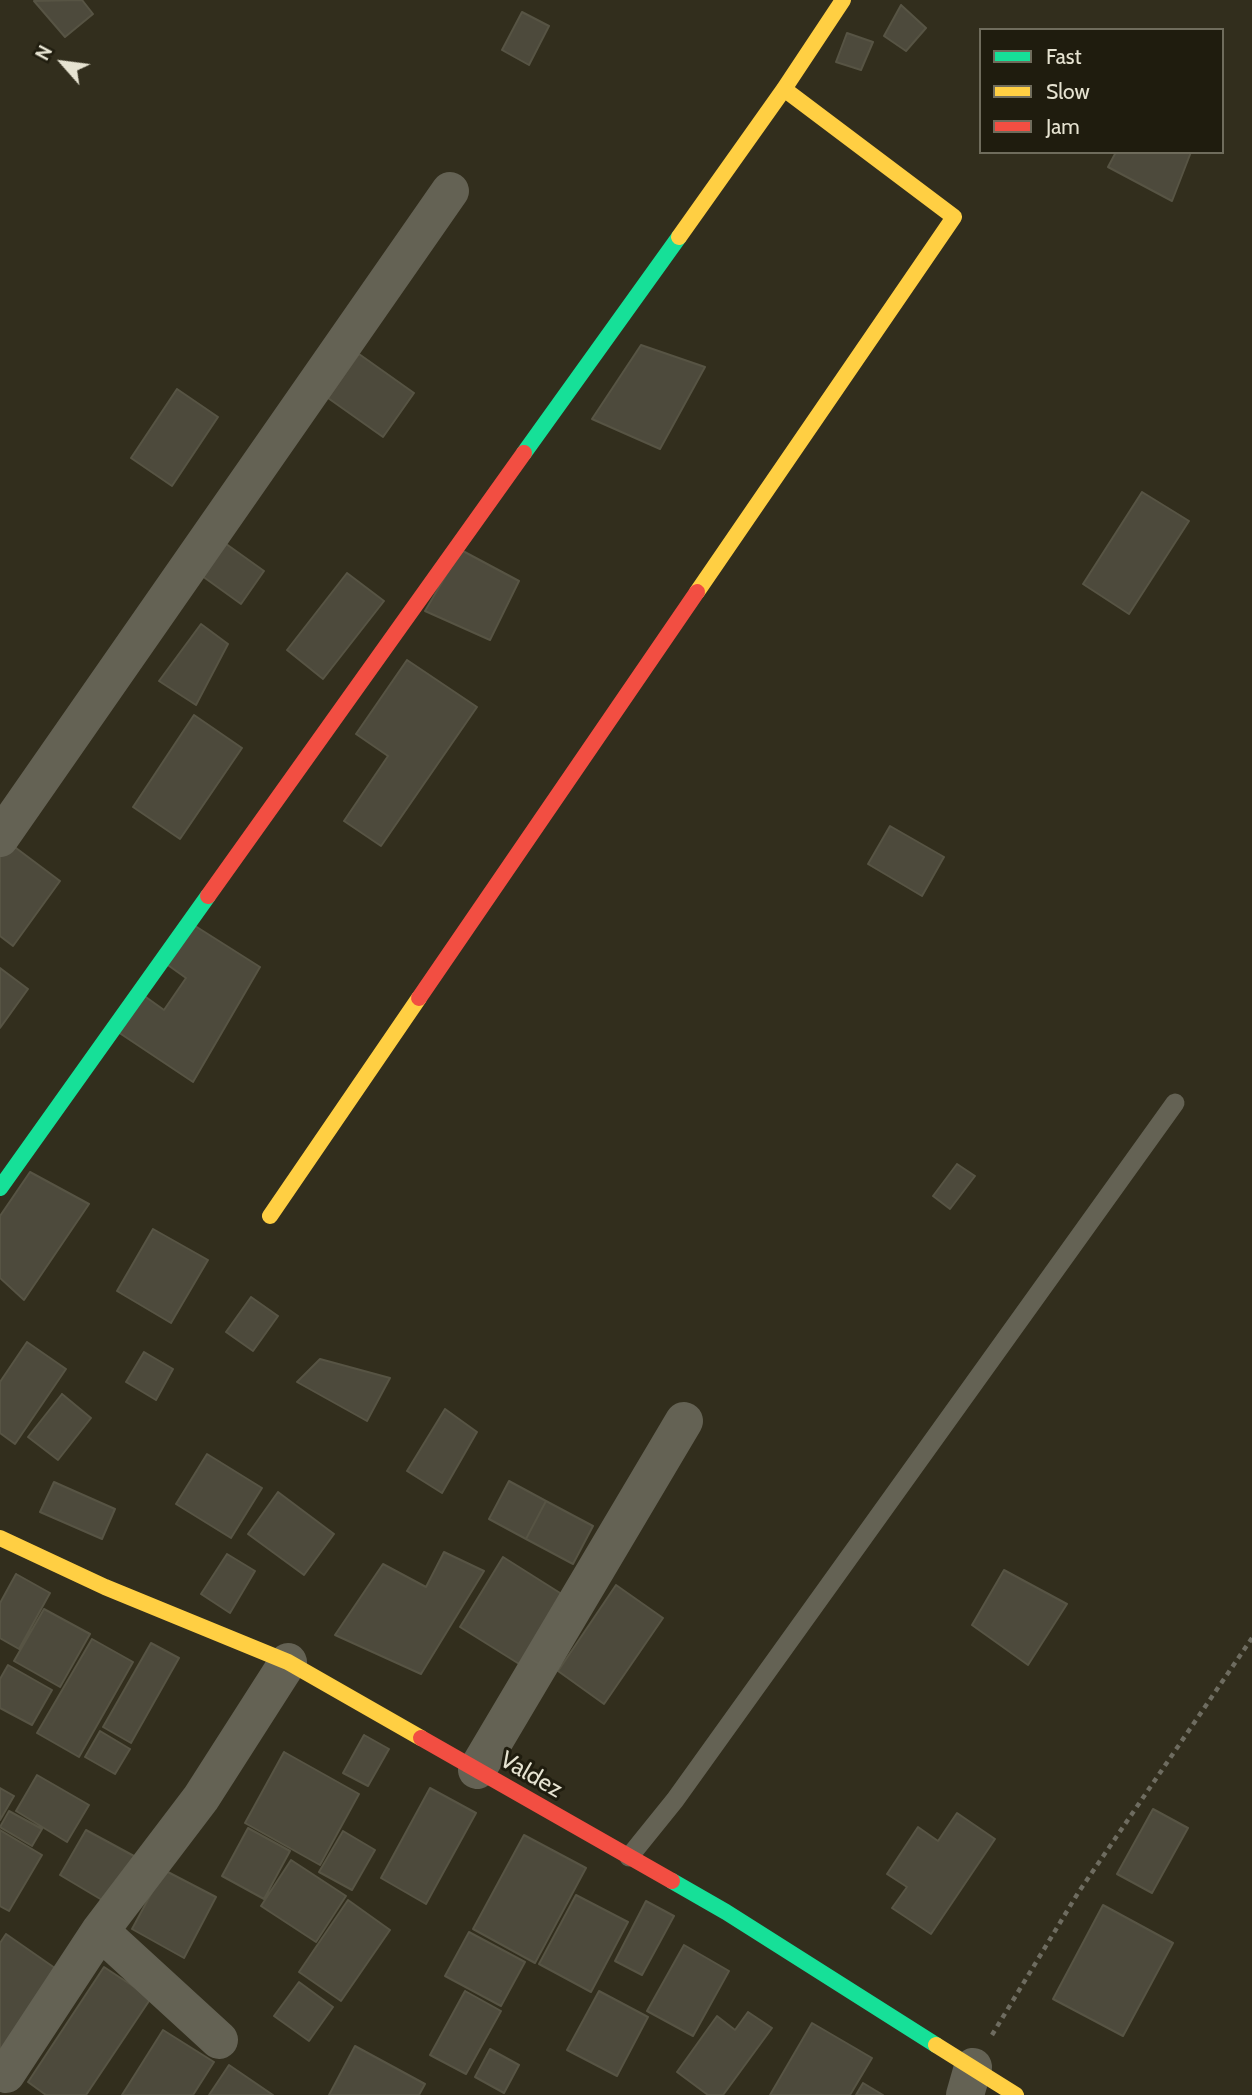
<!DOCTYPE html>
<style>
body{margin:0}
#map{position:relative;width:1252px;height:2095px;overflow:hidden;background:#322e1d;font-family:Cabin,sans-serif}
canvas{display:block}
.legend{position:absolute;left:979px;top:28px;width:245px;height:126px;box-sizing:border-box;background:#1f1c0e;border:2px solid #6f6c5c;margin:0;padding:9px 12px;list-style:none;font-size:21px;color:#e6e3d1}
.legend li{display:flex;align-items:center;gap:14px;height:35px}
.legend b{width:35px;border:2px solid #6f6c5c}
.north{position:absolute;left:28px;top:28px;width:70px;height:70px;-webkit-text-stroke:5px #1f1c0e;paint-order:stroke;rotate:298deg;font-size:19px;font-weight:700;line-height:28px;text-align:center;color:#e6e3d1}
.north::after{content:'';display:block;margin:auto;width:24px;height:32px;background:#e6e3d1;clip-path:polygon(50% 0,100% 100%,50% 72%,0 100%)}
</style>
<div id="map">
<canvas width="1252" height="2095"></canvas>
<ul class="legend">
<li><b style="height:9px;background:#16e098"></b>Fast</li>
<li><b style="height:9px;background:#ffcf43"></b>Slow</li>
<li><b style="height:9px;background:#f24e42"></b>Jam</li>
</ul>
<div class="north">N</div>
</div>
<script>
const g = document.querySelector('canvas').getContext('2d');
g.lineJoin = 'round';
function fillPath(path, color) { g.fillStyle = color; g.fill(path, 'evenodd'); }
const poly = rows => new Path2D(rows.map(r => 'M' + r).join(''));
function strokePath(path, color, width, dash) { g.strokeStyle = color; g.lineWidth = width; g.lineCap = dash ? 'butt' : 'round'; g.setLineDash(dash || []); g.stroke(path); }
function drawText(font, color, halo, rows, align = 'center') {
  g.font = font + ' Cabin,sans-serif'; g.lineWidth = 6; g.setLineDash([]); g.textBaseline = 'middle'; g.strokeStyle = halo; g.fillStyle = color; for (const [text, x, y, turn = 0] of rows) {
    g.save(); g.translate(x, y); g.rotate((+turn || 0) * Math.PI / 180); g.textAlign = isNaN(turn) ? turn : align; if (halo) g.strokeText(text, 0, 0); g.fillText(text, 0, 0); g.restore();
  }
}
const building = poly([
 [82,0,93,14,65,37,34,1,82,0],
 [901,5,926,28,906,51,884,36,901,5],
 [522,12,549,26,529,65,502,50,522,12],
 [847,33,873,42,861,70,836,62,847,33],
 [1116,152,1191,152,1172,201,1108,167,1116,152],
 [641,345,705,367,660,449,592,419,641,345],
 [359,354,414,393,383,437,328,398,359,354],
 [177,389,218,417,172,486,131,458,177,389],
 [1142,492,1189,521,1129,614,1083,584,1142,492],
 [222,541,264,571,241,604,198,573,222,541],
 [461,550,519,581,490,640,425,611,461,550],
 [347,573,384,601,323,679,287,650,347,573],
 [201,624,228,644,196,705,159,681,201,624],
 [407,660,477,707,381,846,344,821,388,756,356,734,407,660],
 [194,715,242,748,180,839,133,807,194,715],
 [890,826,944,857,922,896,868,864,890,826],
 [4,839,60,881,13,946,0,936,0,845,4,839],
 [192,924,260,967,193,1082,118,1032,143,995,164,1010,186,978,165,963,192,924],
 [0,968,28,989,0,1028,0,968],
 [957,1164,975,1176,950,1209,933,1196,957,1164],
 [30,1172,89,1204,24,1300,0,1278,0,1216,30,1172],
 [153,1229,208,1260,171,1323,117,1291,153,1229],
 [251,1297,278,1316,253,1351,226,1332,251,1297],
 [27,1342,66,1369,15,1444,0,1433,0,1382,27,1342],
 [144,1352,173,1369,156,1400,126,1382,144,1352],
 [320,1359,390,1378,367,1421,297,1382,320,1359],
 [62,1394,91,1418,58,1460,28,1437,62,1394],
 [445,1409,477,1432,442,1493,407,1471,445,1409],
 [207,1454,262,1488,231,1538,176,1504,207,1454],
 [509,1481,546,1501,526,1539,489,1519,509,1481],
 [54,1482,115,1509,102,1539,40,1512,54,1482],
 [278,1492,334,1534,304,1575,248,1534,278,1492],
 [546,1501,593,1526,573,1564,526,1539,546,1501],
 [444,1552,484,1571,421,1674,335,1635,383,1564,426,1587,444,1552],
 [227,1554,255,1571,230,1613,201,1594,227,1554],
 [503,1557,568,1598,524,1667,460,1627,503,1557],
 [1004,1570,1067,1604,1028,1665,972,1625,1004,1570],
 [16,1574,50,1593,19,1649,0,1638,0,1603,16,1574],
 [616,1585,663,1618,604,1704,558,1671,616,1585],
 [44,1609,90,1634,60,1687,14,1661,44,1609],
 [92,1639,133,1662,79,1757,37,1733,92,1639],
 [151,1643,179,1658,131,1743,103,1727,151,1643],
 [8,1665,52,1690,32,1725,0,1708,0,1679,8,1665],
 [100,1731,130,1749,115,1774,85,1757,100,1731],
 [364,1735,389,1749,368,1786,343,1773,364,1735],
 [284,1752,359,1794,320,1865,245,1823,284,1752],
 [37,1775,89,1805,67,1842,16,1811,37,1775],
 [0,1788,14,1796,0,1820,0,1788],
 [430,1788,476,1813,426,1904,381,1878,430,1788],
 [1153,1809,1188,1828,1152,1893,1117,1874,1153,1809],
 [9,1811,42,1829,32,1846,0,1827,9,1811],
 [957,1813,995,1839,931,1934,892,1908,907,1887,887,1874,918,1827,938,1841,957,1813],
 [248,1828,290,1851,264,1899,222,1876,248,1828],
 [0,1830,42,1855,9,1911,0,1906,0,1830],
 [86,1830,134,1856,107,1903,60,1875,86,1830],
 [343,1831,375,1850,352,1890,319,1872,343,1831],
 [524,1835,586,1868,535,1963,473,1929,524,1835],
 [291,1860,346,1896,316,1942,261,1906,291,1860],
 [164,1870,216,1897,184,1958,132,1929,164,1870],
 [576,1895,628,1922,591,1992,539,1964,576,1895],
 [348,1900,390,1930,341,2001,299,1972,348,1900],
 [646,1901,674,1916,642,1975,615,1961,646,1901],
 [1103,1905,1173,1943,1123,2036,1053,1999,1103,1905],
 [469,1932,525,1962,501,2006,445,1976,469,1932],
 [6,1934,62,1973,0,2064,0,1943,6,1934],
 [684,1945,729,1971,693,2036,647,2011,684,1945],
 [104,1967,151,1998,86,2095,46,2095,28,2082,104,1967],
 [299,1982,333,2007,309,2041,274,2016,299,1982],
 [465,1991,501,2011,466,2074,430,2055,465,1991],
 [599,1991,648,2017,617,2076,567,2050,599,1991],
 [748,2012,772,2028,723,2095,708,2095,677,2072,717,2016,735,2030,748,2012],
 [812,2023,872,2058,850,2095,770,2095,812,2023],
 [163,2030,214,2062,193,2095,122,2095,163,2030],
 [355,2046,425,2084,419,2095,329,2095,355,2046],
 [490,2049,519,2065,504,2093,475,2077,490,2049],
 [229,2065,273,2095,209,2095,229,2065],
 [863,2083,883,2095,856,2095,863,2083]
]);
fillPath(building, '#4d4a3c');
strokePath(building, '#575444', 2);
strokePath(poly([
 [992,2035,1078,1893,1252,1638]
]), '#6e6c60', 4.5, [5, 5]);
strokePath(poly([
 [629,1857,675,1800,1175,1103]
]), '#646254', 19);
strokePath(poly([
 [0,838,450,191],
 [477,1770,684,1421],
 [100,1931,219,2040],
 [6,2074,100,1931,201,1798,288,1662],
 [965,2095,973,2067]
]), '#646254', 38);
strokePath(poly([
 [524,453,679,237],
 [0,1188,208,896],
 [672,1881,726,1912,936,2045]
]), '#16e098', 16);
strokePath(poly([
 [679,237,784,89,843,0],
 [697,592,954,217,784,89],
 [270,1216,419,998],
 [0,1538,105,1587,288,1662,421,1738],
 [936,2045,1016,2095]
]), '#ffcf43', 16);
strokePath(poly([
 [208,896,524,453],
 [419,998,697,592],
 [421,1738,672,1881]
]), '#f24e42', 16);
drawText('24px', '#e6e3d1', '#1f1c0e', [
 ["Valdez",531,1775,30]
]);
</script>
